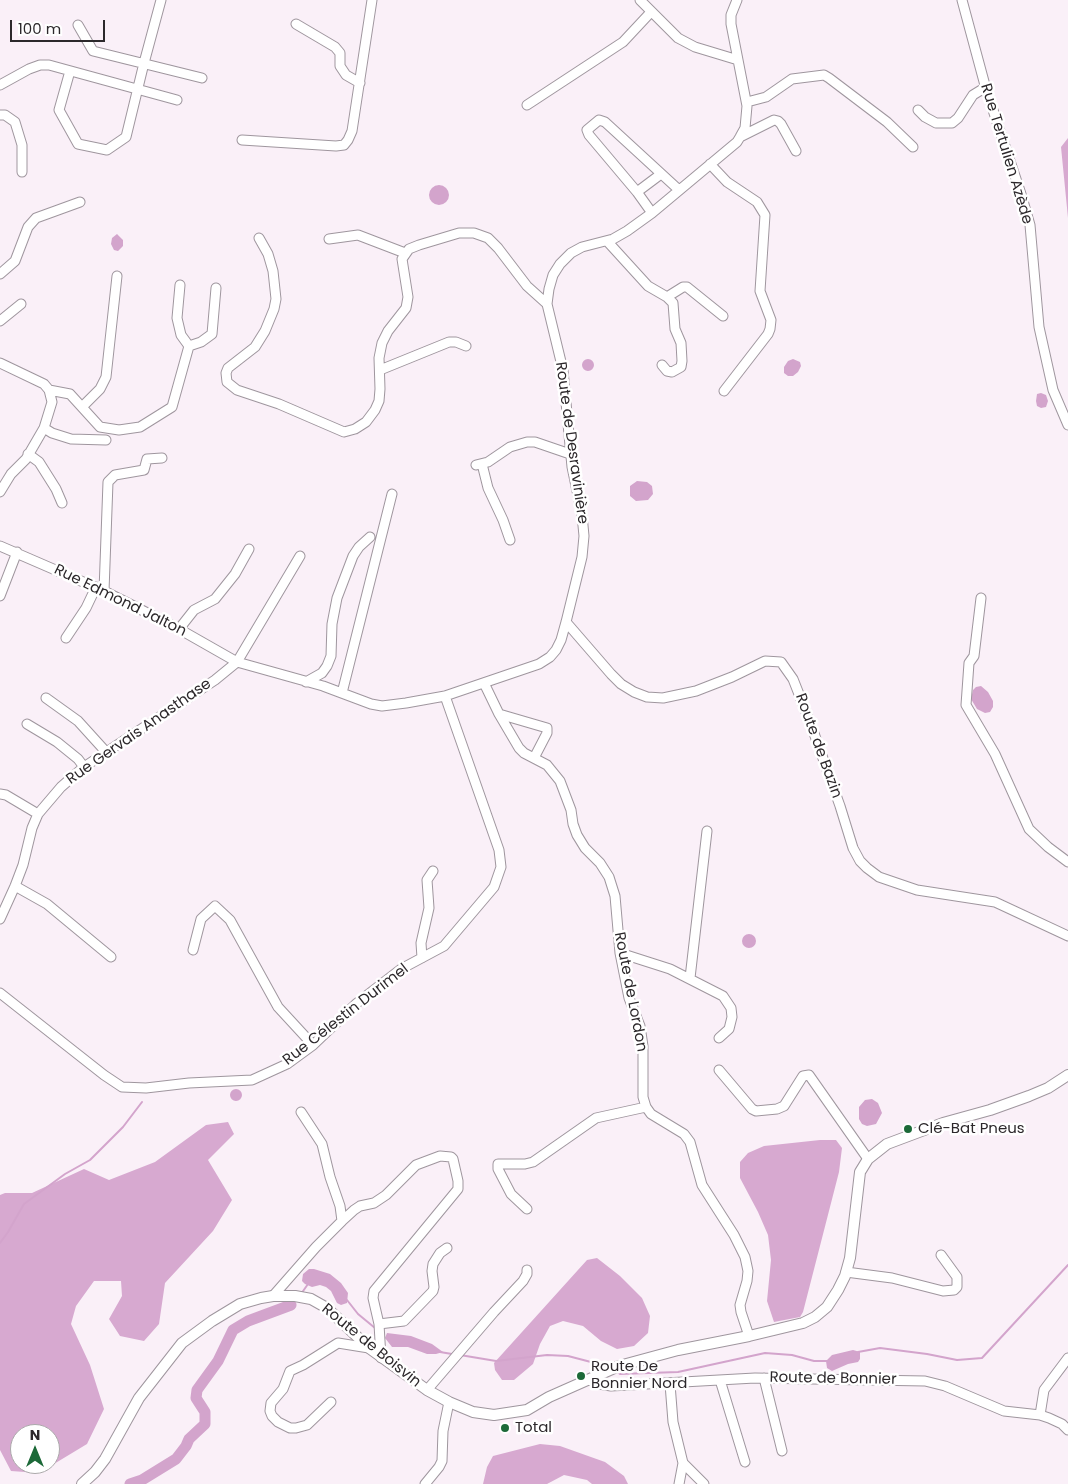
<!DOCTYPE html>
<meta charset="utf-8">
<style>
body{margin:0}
#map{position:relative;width:1068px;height:1484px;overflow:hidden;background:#faf0f8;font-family:Poppins,sans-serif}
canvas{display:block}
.north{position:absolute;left:10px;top:1424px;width:50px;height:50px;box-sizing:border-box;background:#fff;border:1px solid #aba9aa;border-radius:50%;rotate:0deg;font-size:14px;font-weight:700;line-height:20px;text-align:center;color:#2c282b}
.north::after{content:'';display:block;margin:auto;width:18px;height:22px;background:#1c6938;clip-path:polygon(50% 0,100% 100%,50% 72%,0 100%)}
.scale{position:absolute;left:10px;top:20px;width:95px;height:22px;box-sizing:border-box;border:2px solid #2c282b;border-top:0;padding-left:6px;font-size:15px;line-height:18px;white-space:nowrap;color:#2c282b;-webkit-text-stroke:4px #fff;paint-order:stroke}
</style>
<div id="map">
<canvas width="1068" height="1484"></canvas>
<div class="north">N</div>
<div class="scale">100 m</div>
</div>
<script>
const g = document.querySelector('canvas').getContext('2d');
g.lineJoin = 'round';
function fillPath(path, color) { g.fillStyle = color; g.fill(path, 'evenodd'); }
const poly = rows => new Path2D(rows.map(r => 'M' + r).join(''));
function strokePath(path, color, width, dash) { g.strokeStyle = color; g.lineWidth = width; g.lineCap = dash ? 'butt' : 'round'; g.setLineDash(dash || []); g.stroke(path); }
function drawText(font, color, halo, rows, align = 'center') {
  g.font = font + ' Poppins,sans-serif'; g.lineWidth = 5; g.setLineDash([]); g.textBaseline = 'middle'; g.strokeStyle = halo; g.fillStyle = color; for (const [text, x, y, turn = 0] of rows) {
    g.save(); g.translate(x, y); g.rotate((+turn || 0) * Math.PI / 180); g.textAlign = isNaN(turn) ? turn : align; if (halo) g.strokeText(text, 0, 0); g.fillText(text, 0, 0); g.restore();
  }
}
fillPath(poly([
 [1068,138,1068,218,1061,147],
 [228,1122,234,1134,208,1160,232,1200,213,1231,165,1283,159,1324,144,1341,120,1336,109,1319,122,1296,121,1281,94,1281,76,1306,71,1324,90,1365,104,1409,87,1444,39,1473,11,1471,0,1450,0,1195,5,1193,32,1193,84,1169,109,1180,155,1162,206,1125],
 [20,1434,50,1434,50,1464,20,1464],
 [820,1140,836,1140,842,1148,839,1172,803,1312,800,1317,774,1322,767,1301,771,1260,768,1235,758,1212,740,1178,740,1162,748,1153,764,1146],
 [597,1258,620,1276,642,1298,650,1316,648,1333,634,1346,617,1349,601,1341,583,1326,563,1321,550,1326,540,1344,533,1364,514,1380,502,1380,495,1370,494,1363,587,1260],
 [540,1444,560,1446,605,1462,624,1476,628,1484,592,1484,587,1480,564,1475,547,1484,483,1484,487,1467,493,1456]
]), '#d7a9d0');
fillPath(poly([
 '429 195a10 10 0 1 1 20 0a10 10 0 1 1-20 0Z',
 [117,234,123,240,123,246,118,251,114,250,111,244,112,238],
 [793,359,800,362,801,366,798,372,793,376,788,376,784,373,784,367,788,361],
 '582 365a6 6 0 1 1 12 0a6 6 0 1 1-12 0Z',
 [1041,393,1046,395,1048,401,1046,407,1041,408,1037,406,1036,401,1037,394],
 [637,481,647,482,652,486,653,494,648,500,636,501,630,496,630,486],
 [981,686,988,692,993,701,993,707,990,712,985,713,977,709,971,699,973,690,976,687],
 '742 941a7 7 0 1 1 14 0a7 7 0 1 1-14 0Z',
 '230 1095a6 6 0 1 1 12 0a6 6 0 1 1-12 0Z',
 [872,1099,878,1103,882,1113,876,1124,867,1126,862,1124,859,1119,859,1107,865,1100],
 [309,1269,314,1269,330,1274,341,1283,348,1293,347,1303,341,1305,337,1303,331,1291,326,1287,320,1285,312,1287,305,1284,302,1281,303,1274],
 [387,1333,411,1336,432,1344,443,1352,436,1354,427,1354,408,1347,392,1347,385,1338],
 [853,1350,860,1352,860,1359,858,1362,848,1364,832,1371,827,1368,826,1361,832,1355]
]), '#d3a4cc');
strokePath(poly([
 [0,1243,8,1232,24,1204,65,1174,90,1160,123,1127,142,1102],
 [301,1294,308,1284],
 [347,1300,358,1314,375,1328],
 [440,1352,452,1354],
 [858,1352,880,1348,927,1354,957,1360,982,1358,1068,1265],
 [460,1355,496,1361,547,1355,568,1356,610,1367],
 [616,1371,620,1374,678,1372,765,1353,792,1355,814,1361,827,1361]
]), '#d3a4cc', 2);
strokePath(poly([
 [130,1484,142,1480,176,1459,186,1446,189,1439,205,1424,205,1412,196,1398,197,1390,218,1361,233,1330,248,1321,291,1305]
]), '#d3a4cc', 11);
const minor = poly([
 [640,0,678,38,695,47,738,60],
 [962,0,986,89,1021,194,1030,225,1039,327,1053,390,1068,425],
 [296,24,335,47,340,53,340,66,346,75,360,83],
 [78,25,93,51,202,78],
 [70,71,59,110,78,144,107,150,126,137,144,63,161,0],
 [0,85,29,69,40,65,49,65,177,100],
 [747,102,766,97,792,79,824,75,829,78,887,122,913,147],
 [527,105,623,42,651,12],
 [918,110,925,117,936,123,952,123,958,118,973,95,986,87],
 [0,115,5,115,15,122,22,145,22,172],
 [740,137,774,120,778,121,781,124,796,151],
 [242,140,336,146,344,145,348,140,352,131,372,0],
 [710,164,727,182,757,202,765,215,760,291,771,320,770,329,768,334,724,391],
 [637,192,661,174],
 [652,213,637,192,589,135,587,130,599,120,605,122,679,190],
 [259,238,268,254,273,271,276,299,274,309,265,331,255,347,228,368,226,373,227,382,237,390,279,404,344,432,355,429,366,422,375,410,379,401,380,389,379,358,382,343,388,331,406,308,408,297,402,259,409,249,419,245,459,233,474,233,488,238,498,248,527,286,547,304],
 [329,239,358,235,405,253],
 [607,241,648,286,667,297,673,303,675,329,681,343,682,361,681,367,672,372,667,371,662,365],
 [0,274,15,261,28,227,36,218,80,202],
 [180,285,177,318,181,335,189,346,201,342,212,334,216,288],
 [667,297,683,287,687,287,723,316],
 [0,321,21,304],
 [0,363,44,384,49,390,52,402,44,428,26,459,11,474,0,492],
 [380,370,449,342,456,342,466,346],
 [49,390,70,394,100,427,119,430,140,427,172,407,189,346],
 [82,407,100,389,106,377,117,276],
 [44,428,52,433,71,439,106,440],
 [28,454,39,462,56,489,62,503],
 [482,464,488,488,503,520,510,540],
 [476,465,488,462,510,447,527,442,535,442,570,454],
 [0,546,104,591,179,629,237,662,323,686,371,704,382,706,406,703,445,696,539,664,550,657,556,650,561,640,566,622,582,557,584,536,582,515,572,467,563,370,547,304,549,289,553,275,560,264,571,253,582,247,613,239,627,231,652,213,737,142,740,137,745,128,747,106,731,24,731,15,737,0],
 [104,591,108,482,115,475,144,470,147,459,162,458],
 [0,596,17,552],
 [981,598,974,656,969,663,966,705,995,754,1029,829,1048,847,1068,862],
 [566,622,611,674,621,684,634,692,647,697,663,698,696,691,732,677,765,661,781,662,793,679,810,722,840,806,853,848,860,861,867,868,879,877,917,890,995,902,1068,936],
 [179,629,194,610,215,599,235,574,249,549],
 [66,638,86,608,96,587],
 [306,682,322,673,327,666,331,656,332,624,337,598,353,556,359,547,370,537],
 [484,683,499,714,519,748,524,753,547,765,560,781,571,810,573,824,577,835,585,848,600,863,609,877,615,896,620,953,629,998,640,1026,643,1046,643,1097,646,1107,651,1114,684,1134,690,1142,702,1185,734,1235,745,1257,748,1271,747,1281,740,1305,741,1312,749,1336],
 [342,693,392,494],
 [46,698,78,721,107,753],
 [499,714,547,728,547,733,534,758],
 [27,724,57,742,78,759,84,767],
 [0,794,6,795,38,814],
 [15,886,47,904,111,957],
 [0,919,15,886,23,865,32,828,38,814,61,787,84,767,215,680,237,662,300,556],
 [193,950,201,919,215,906,230,920,278,1007,313,1045],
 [620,953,670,969,723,996,731,1008,732,1017,729,1029,719,1038],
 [422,958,421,943,429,908,427,880,433,871],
 [690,978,707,831],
 [0,993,104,1075,122,1087,146,1088,189,1083,252,1080,287,1064,313,1045,357,1003,401,969,444,946,494,887,501,867,499,850,445,696],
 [719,1070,752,1109,756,1111,777,1109,784,1106,803,1076,809,1075,868,1159],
 [527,1209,511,1194,498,1169,498,1164,525,1164,533,1162,596,1118,646,1107],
 [342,1221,354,1210,360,1206,374,1203,386,1195,416,1165,440,1156,451,1157,453,1159,458,1181,458,1189,374,1291,373,1298,379,1324,381,1358],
 [846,1272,892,1278,943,1291,954,1290,957,1287,957,1277,941,1255],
 [273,1296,316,1247,342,1221,340,1206,330,1177,322,1144,301,1112],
 [379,1324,404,1321,433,1291,434,1287,432,1271,433,1264,440,1253,447,1248],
 [764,1378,782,1451],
 [589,1380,599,1384,611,1386,755,1378,925,1381,945,1386,1004,1411,1040,1415,1049,1418,1062,1424,1068,1430],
 [720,1380,745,1462],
 [670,1384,673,1422,683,1463,679,1484],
 [427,1390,494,1312,523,1281,527,1274,527,1270],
 [331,1402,307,1425,296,1428,290,1428,278,1422,272,1416,270,1411,271,1403,283,1389,290,1371,303,1365,338,1343,369,1348],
 [1040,1415,1044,1390,1068,1358],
 [683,1463,704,1484],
 [425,1484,439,1467,442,1461,443,1431,449,1402]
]);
const major = poly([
 [82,1484,95,1472,105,1459,139,1398,182,1343,212,1321,240,1304,261,1298,273,1296,295,1296,311,1299,327,1308,369,1348,427,1390,449,1402,473,1412,494,1415,527,1410,549,1397,619,1366,678,1350,749,1336,803,1323,815,1317,827,1307,838,1290,845,1276,850,1258,860,1172,868,1159,887,1144,943,1123,990,1110,1029,1096,1048,1088,1068,1075]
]);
strokePath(minor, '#9f969e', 11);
strokePath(major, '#9f969e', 12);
strokePath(minor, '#fff', 9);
strokePath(major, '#fff', 10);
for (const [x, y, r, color] of [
 [908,1129,5,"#1c6938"],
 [581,1376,5,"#1c6938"],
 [505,1428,5,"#1c6938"]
]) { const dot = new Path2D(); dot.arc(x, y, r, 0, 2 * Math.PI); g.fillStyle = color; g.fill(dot); strokePath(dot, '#fff', 2); }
drawText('15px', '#2c282b', '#fff', [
 ["Rue Tertulien Azède",1006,154,73],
 ["Route de Desravinière",571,443,82],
 ["Rue Edmond Jalton",120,601,26],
 ["Rue Gervais Anasthase",139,732,-35],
 ["Route de Bazin",818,746,70],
 ["Route de Lordon",630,992,79],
 ["Rue Célestin Durimel",346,1015,-38],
 ["Route de Boisvin",371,1346,39],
 ["Route de Bonnier",833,1379,1]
]);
drawText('15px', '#2c282b', '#fff', [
 ["Clé-Bat Pneus",918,1129],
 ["Route De",591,1367],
 ["Bonnier Nord",591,1384],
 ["Total",515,1428]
], 'left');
</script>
